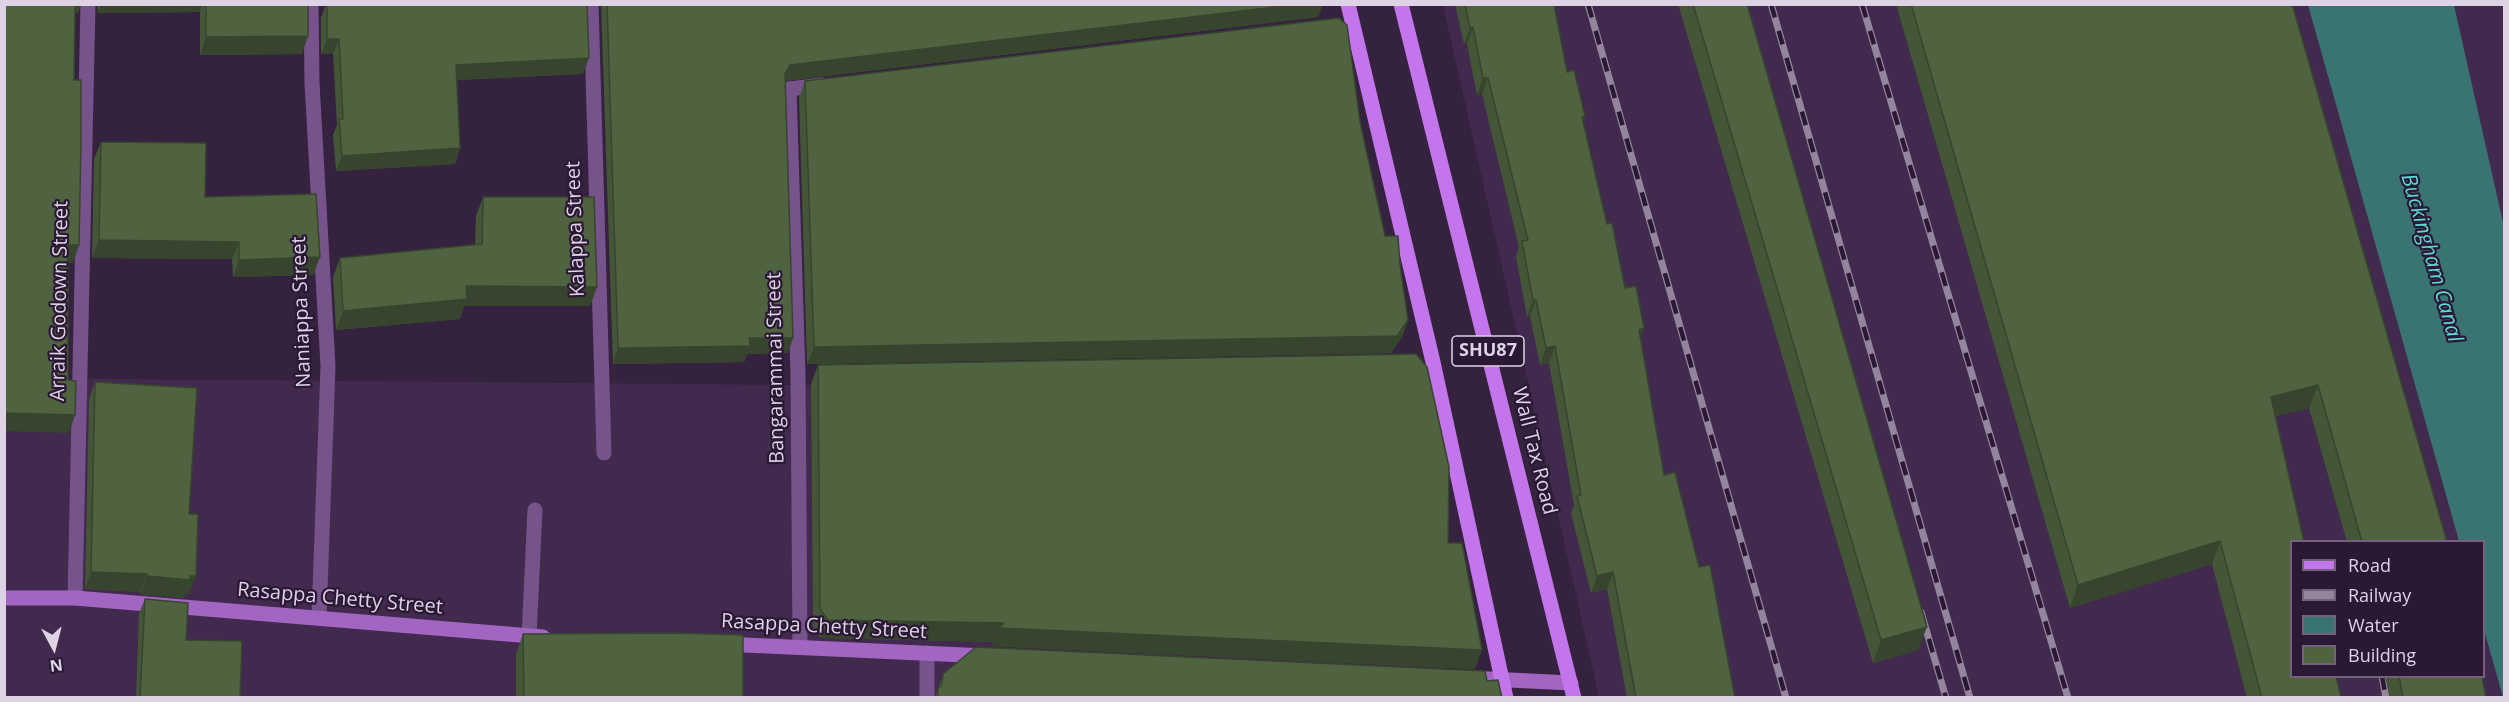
<!DOCTYPE html>
<style>
body{margin:0}
#map{position:relative;width:2509px;height:702px;overflow:hidden;background:#35223f;font-family:"Open Sans",sans-serif}
canvas{display:block}
.frame{position:absolute;inset:0;border:6px solid #ded2e5;pointer-events:none}
.legend{position:absolute;left:2290px;top:540px;width:195px;height:138px;box-sizing:border-box;background:#2b1835;border:2px solid #73627b;margin:0;padding:8px 10px;list-style:none;font-size:18px;color:#ded2e5}
.legend li{display:flex;align-items:center;gap:12px;height:30px}
.legend b{width:30px;border:2px solid #73627b}
.north{position:absolute;left:24px;top:618px;width:60px;height:60px;-webkit-text-stroke:4px #2b1835;paint-order:stroke;rotate:173deg;font-size:16px;font-weight:700;line-height:24px;text-align:center;color:#ded2e5}
.north::after{content:'';display:block;margin:auto;width:21px;height:27px;background:#ded2e5;clip-path:polygon(50% 0,100% 100%,50% 72%,0 100%)}
</style>
<div id="map">
<canvas width="2509" height="702"></canvas>
<div class="frame"></div>
<ul class="legend">
<li><b style="height:8px;background:#c375ec"></b>Road</li>
<li><b style="height:8px;background:#94859d"></b>Railway</li>
<li><b style="height:16px;background:#397473"></b>Water</li>
<li><b style="height:16px;background:#4f6341"></b>Building</li>
</ul>
<div class="north">N</div>
</div>
<script>
const g = document.querySelector('canvas').getContext('2d');
g.lineJoin = 'round';
function fillPath(path, color) { g.fillStyle = color; g.fill(path, 'evenodd'); }
const poly = rows => new Path2D(rows.map(r => 'M' + r).join(''));
function strokePath(path, color, width, dash) { g.strokeStyle = color; g.lineWidth = width; g.lineCap = dash ? 'butt' : 'round'; g.setLineDash(dash || []); g.stroke(path); }
function drawText(font, color, halo, rows, align = 'center') {
  g.font = font + ' "Open Sans",sans-serif'; g.lineWidth = 4.5; g.setLineDash([]); g.textBaseline = 'middle'; g.strokeStyle = halo; g.fillStyle = color; for (const [text, x, y, turn = 0] of rows) {
    g.save(); g.translate(x, y); g.rotate((+turn || 0) * Math.PI / 180); g.textAlign = isNaN(turn) ? turn : align; if (halo) g.strokeText(text, 0, 0); g.fillText(text, 0, 0); g.restore();
  }
}
fillPath(poly([
 [1443,5,2504,5,2504,697,1599,697],
 [2292,542,2484,542,2484,676,2292,676],
 [5,378,1359,390,1454,697,5,698]
]), '#412a4d');
fillPath(poly([
 [2308,5,2454,5,2504,227,2504,697,2503,697,2484,630,2484,542,2459,541]
]), '#397473');
strokePath(poly([
 [311,4,312,83,328,366,319,618],
 [591,4,604,453],
 [75,598,88,4],
 [529,637,535,510],
 [800,647,798,374,789,89,822,85],
 [927,698,927,653]
]), '#77538b', 15);
strokePath(poly([
 [4,598,75,598,543,637],
 [723,644,986,656],
 [1469,678,1571,683]
]), '#a266c2', 15);
strokePath(poly([
 [1348,4,1433,362,1506,698],
 [1401,4,1574,698]
]), '#c375ec', 15);
const rail = poly([
 [1588,4,1786,698],
 [1771,4,1970,698],
 [1862,4,2068,698],
 [1921,612,1946,698],
 [2382,676,2386,698]
]);
strokePath(rail, '#94859d', 7);
strokePath(rail, '#2b1835', 4.5, [14]);
fillPath(poly([
 [97,4,308,4,302,54,200,55,200,12,98,13],
 [326,4,587,4,583,74,457,80,460,148,455,164,336,171,333,135,337,125,333,54,321,54,321,18],
 [601,4,1323,4,1318,17,785,81,788,353,747,354,744,362,613,364],
 [1455,4,1554,4,1567,72,1585,116,1583,121,1607,224,1641,338,1664,475,1699,567,1735,698,1627,698,1607,589,1591,593,1571,513,1574,505,1549,363,1540,365,1530,316,1527,317,1516,257,1519,247,1482,94,1477,95,1467,44,1464,44],
 [1678,4,1747,4,1918,650,1873,663],
 [1896,4,2292,4,2447,542,2347,542,2309,408,2275,416,2341,698,2247,698,2212,564,2070,608],
 [805,81,1360,122,1385,236,1400,265,1408,320,1402,337,1391,353,807,364,799,98],
 [101,142,320,257,313,275,233,277,232,259,92,258,94,159],
 [483,197,597,287,590,306,464,306,460,319,336,330,333,277,340,258,475,245,476,216],
 [818,365,1448,543,1475,669,992,646,994,642,821,638,813,628,811,384],
 [95,382,189,514,189,594,185,594,184,598,140,594,140,592,85,589,89,400],
 [145,599,186,640,240,698,136,698,139,613],
 [523,634,743,698,516,698,516,654],
 [943,674,1487,681,1502,698,935,698],
 [2385,676,2482,676,2486,698,2390,698]
]), '#445538');
fillPath(poly([
 [71,4,81,4,78,13,68,13],
 [101,4,202,4,200,12,98,13],
 [1300,4,1323,4,1318,17,784,81,785,74,790,65],
 [1473,27,1467,44,1464,44,1470,28],
 [308,36,302,54,200,55,206,37],
 [327,39,339,39,333,54,321,54],
 [589,58,583,74,450,80,456,65],
 [1483,78,1488,78,1482,94,1477,95],
 [460,148,455,164,336,171,342,156],
 [99,240,239,242,232,259,92,258],
 [68,245,79,245,73,263,61,263],
 [320,257,313,275,233,277,239,260],
 [466,286,597,287,590,306,464,306,460,319,336,330,343,311],
 [1533,300,1536,300,1530,316,1527,317],
 [1408,320,1402,337,1391,353,807,364,814,347],
 [1644,328,1638,345,1639,330],
 [749,338,793,338,788,353,747,354,744,362,613,364,618,348],
 [1555,346,1549,363,1540,365,1546,348],
 [2318,385,2309,408,2262,420,2271,397],
 [4,413,75,415,69,433,4,431],
 [2220,541,2212,564,2070,608,2078,585],
 [91,572,147,574,140,592,85,589],
 [1613,572,1607,589,1591,593,1597,576],
 [147,576,196,576,189,594,185,594,184,598,140,594],
 [828,620,1004,623,1482,650,1475,669,992,646,994,642,821,638],
 [1927,627,1918,650,1873,663,1881,640]
]), '#37452e');
const building = poly([
 [4,4,75,4,74,80,81,80,81,141,79,245,68,245,68,380,76,381,75,415,4,413,4,4],
 [206,4,308,4,308,36,206,37,206,4],
 [327,4,587,4,589,58,456,65,460,148,342,156,339,119,343,119,339,39,327,39,327,4],
 [607,4,1300,4,790,65,785,74,793,338,749,338,750,346,618,348,607,4],
 [1465,4,1554,4,1567,72,1574,70,1585,116,1582,117,1607,224,1612,223,1625,288,1636,286,1644,328,1639,330,1664,475,1675,472,1699,567,1710,565,1735,698,1636,698,1613,572,1597,576,1577,496,1581,495,1555,346,1546,348,1536,300,1533,300,1522,241,1528,240,1488,78,1483,78,1473,27,1470,28,1465,4],
 [1693,4,1747,4,1927,627,1881,640,1693,4],
 [1911,4,2292,4,2447,542,2362,542,2318,385,2271,397,2304,542,2292,542,2292,676,2336,676,2341,698,2262,698,2220,541,2078,585,1911,4],
 [1339,18,1347,25,1360,122,1385,236,1398,236,1400,265,1408,320,1397,336,814,347,805,81,1339,18],
 [101,142,206,143,205,197,316,194,320,257,239,260,239,242,99,240,101,142],
 [483,197,594,197,597,287,466,286,467,299,343,311,340,258,482,244,483,197],
 [1416,354,1427,367,1449,467,1448,543,1462,543,1482,650,999,628,1004,623,828,620,820,609,818,365,1416,354],
 [95,382,197,388,189,514,198,514,196,576,190,576,190,580,147,576,147,574,91,572,95,382],
 [145,599,188,603,186,640,242,641,240,698,140,698,145,599],
 [673,633,743,635,743,698,524,698,523,634,673,633],
 [976,647,1485,671,1487,681,1498,680,1502,698,938,698,938,689,942,685,943,674,976,647],
 [2399,676,2482,676,2486,698,2403,698,2399,676]
]);
fillPath(building, '#4f6341');
strokePath(building, '#37452e', 1.5);
for (const [x, y, w] of [
 [1488,351,72]
]) { const box = new Path2D(); box.roundRect(x - w / 2, y - 15, w, 30, 4.5); g.fillStyle = '#2b1835'; g.fill(box); strokePath(box, '#ded2e5', 1.5); }
drawText('bold 18px', '#ded2e5', null, [
 ["SHU87",1488,351]
]);
drawText('20px', '#ded2e5', '#2b1835', [
 ["Kalappa Street",576,229,-92],
 ["Arraik Godown Street",60,301,-89],
 ["Naniappa Street",302,312,-92],
 ["Bangarammai Street",776,368,-91],
 ["Wall Tax Road",1534,451,76],
 ["Rasappa Chetty Street",340,599,5],
 ["Rasappa Chetty Street",824,627,3]
]);
drawText('italic 21px', '#5ad9d6', '#2b1835', [
 ["Buckingham Canal",2431,258,74]
]);
</script>
